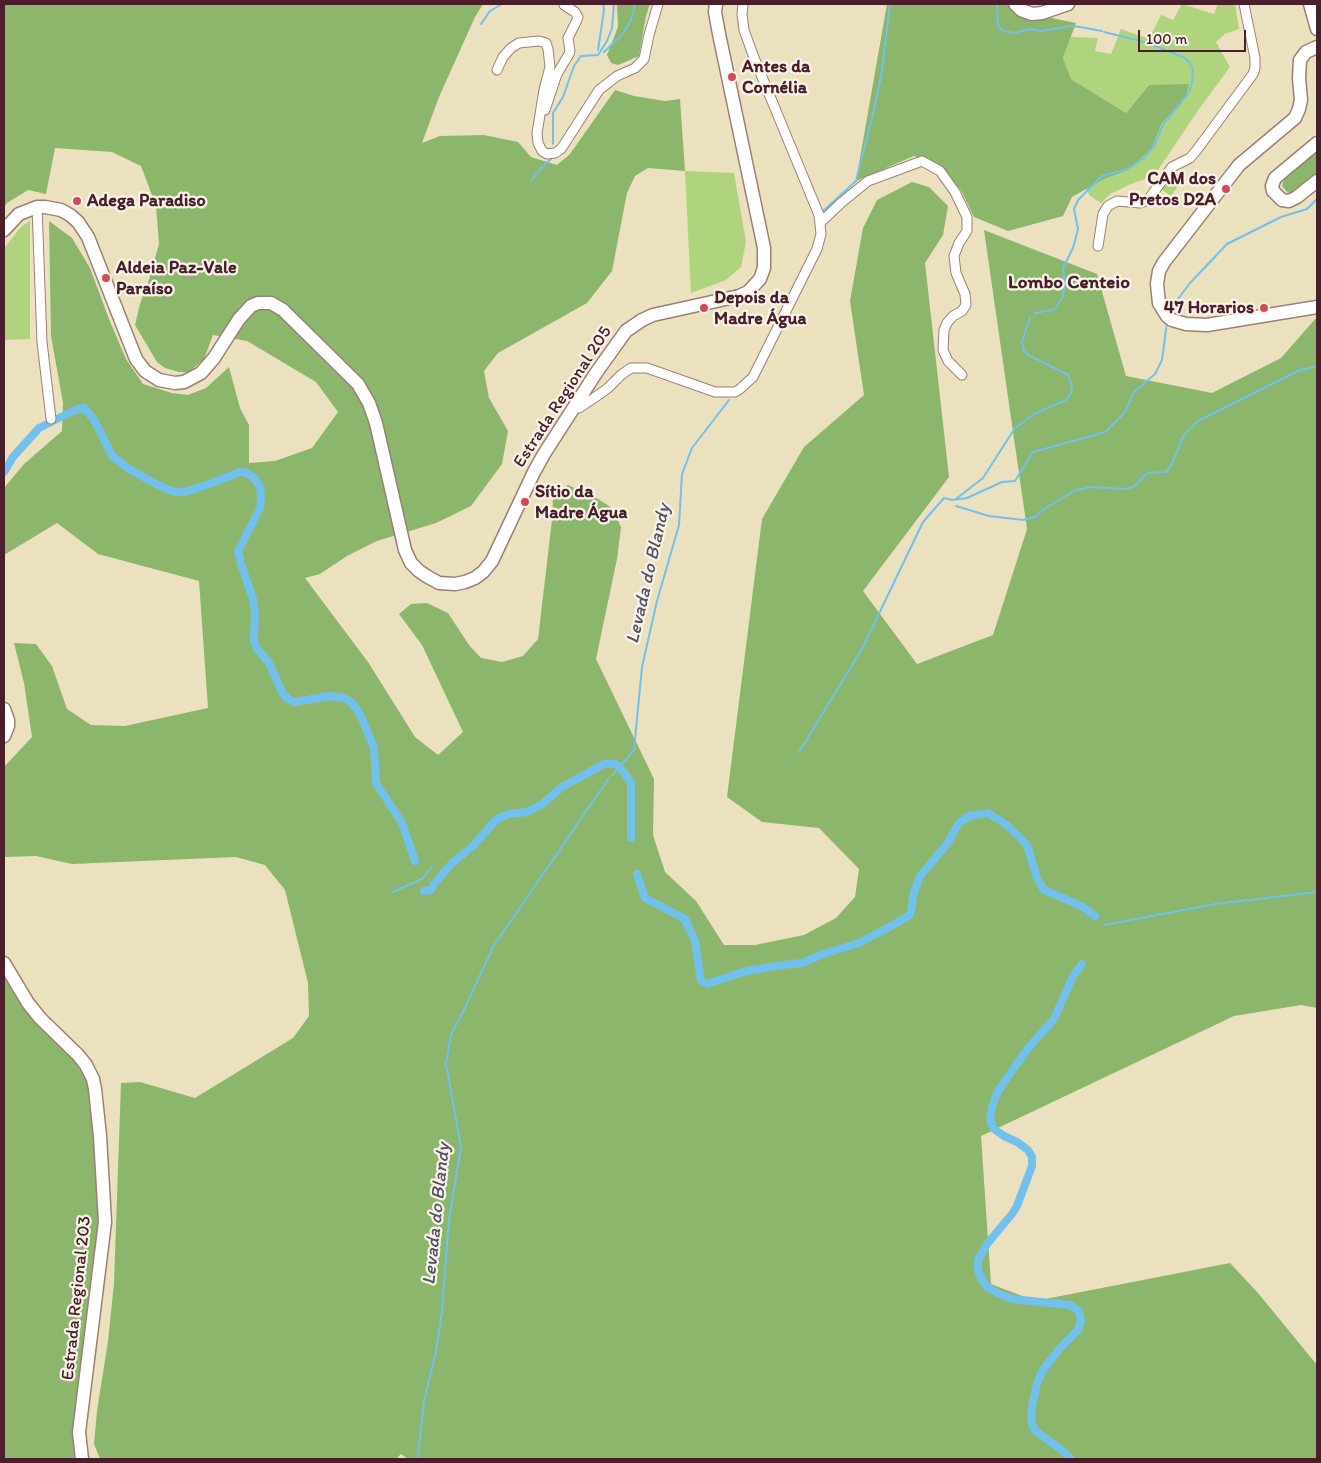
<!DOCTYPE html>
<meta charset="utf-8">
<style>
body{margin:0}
#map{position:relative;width:1321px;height:1463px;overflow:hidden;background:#ece1bf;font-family:Itim,sans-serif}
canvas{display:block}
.frame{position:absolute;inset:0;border:5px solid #4a1f2b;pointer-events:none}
.scale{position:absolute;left:1138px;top:30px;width:108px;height:22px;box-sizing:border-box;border:2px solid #4a1f2b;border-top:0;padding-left:6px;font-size:15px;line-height:18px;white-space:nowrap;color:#4a1f2b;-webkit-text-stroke:4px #f7f3e8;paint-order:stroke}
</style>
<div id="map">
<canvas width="1321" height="1463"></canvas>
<div class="frame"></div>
<div class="scale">100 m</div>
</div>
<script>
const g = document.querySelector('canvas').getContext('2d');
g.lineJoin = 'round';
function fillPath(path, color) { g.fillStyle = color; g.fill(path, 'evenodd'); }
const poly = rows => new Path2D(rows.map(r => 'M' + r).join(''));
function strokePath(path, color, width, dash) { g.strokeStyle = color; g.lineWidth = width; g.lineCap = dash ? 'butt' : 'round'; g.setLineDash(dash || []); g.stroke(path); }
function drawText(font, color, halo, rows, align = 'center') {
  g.font = font + ' Itim,sans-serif'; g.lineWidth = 4.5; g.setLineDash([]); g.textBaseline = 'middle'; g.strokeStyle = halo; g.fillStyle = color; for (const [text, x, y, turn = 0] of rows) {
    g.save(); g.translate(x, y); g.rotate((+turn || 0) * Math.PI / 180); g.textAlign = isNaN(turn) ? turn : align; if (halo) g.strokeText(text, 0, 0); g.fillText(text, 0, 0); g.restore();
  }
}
fillPath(poly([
 [1182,4,1214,14,1218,4,1235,4,1239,29,1225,34,1216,42,1230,67,1197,112,1154,176,1131,184,1110,194,1101,203,1090,196,1086,189,1152,148,1162,123,1149,85,1126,113,1071,79,1063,58,1071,37,1098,38,1095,51,1111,54,1121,29,1149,39,1161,15,1173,20],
 [685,171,734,173,746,242,741,267,726,280,691,293],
 [1172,172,1183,179,1171,196,1161,189],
 [30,221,30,339,4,340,4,248,22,226]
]), '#afd47d');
fillPath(poly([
 [4,4,483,4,475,17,439,97,422,143,440,136,484,135,518,142,531,157,557,165,570,154,615,90,634,96,665,101,680,99,685,171,648,168,635,176,627,193,612,271,587,303,498,353,484,371,489,398,508,431,502,464,471,506,436,523,377,541,347,556,320,574,305,578,368,662,415,737,438,755,463,732,422,645,399,614,411,604,427,603,448,613,469,645,481,658,502,662,523,656,538,639,552,520,553,499,560,490,568,485,598,499,612,508,621,527,617,559,596,659,654,779,653,835,665,872,696,901,724,945,755,945,804,935,836,918,855,897,859,869,819,828,762,822,727,797,762,519,804,447,864,395,850,301,863,228,877,200,912,182,929,187,948,206,943,235,925,263,949,477,863,591,917,664,993,635,1027,529,984,230,1097,274,1126,376,1212,393,1281,358,1317,317,1317,1008,1301,1005,1234,1016,981,1136,991,1284,1035,1301,1230,1263,1258,1293,1317,1365,1317,1459,408,1459,401,1454,396,1459,100,1459,94,1444,97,1411,108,1341,114,1283,121,1083,140,1082,195,1098,293,1038,309,1016,308,983,285,890,265,865,236,857,72,864,36,856,5,857,4,855,4,767,32,737,24,683,14,643,36,644,52,666,67,709,91,725,125,726,208,708,199,581,98,554,57,523,4,555,4,488,24,464,62,431,63,403,51,336,49,221,72,238,90,268,109,319,126,359,143,384,172,393,188,395,206,388,229,367,240,408,249,425,249,463,275,461,312,448,338,412,316,382,247,341,213,335,204,359,189,372,179,372,165,368,157,362,135,325,140,304,149,280,159,244,156,206,141,166,112,152,55,148,46,194,28,190,7,203,4,208],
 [617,4,650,4,646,16,639,56,630,60,618,65,611,63,607,55,618,27],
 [887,4,1011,4,1047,17,1076,23,1063,58,1071,79,1126,113,1149,85,1189,84,1186,96,1162,123,1152,148,1128,170,1104,179,1072,197,1063,216,1008,231,974,217,961,190,933,161,914,156,856,181],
 [1317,149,1317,176,1299,192,1290,193,1286,191,1282,186,1284,179,1300,166],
 [4,975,23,1007,79,1061,89,1082,98,1171,100,1217,74,1440,74,1459,4,1459]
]), '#8bb66c');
strokePath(poly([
 [523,4,535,4],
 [997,4,998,26,1003,31,1016,33,1029,29,1042,31,1071,26,1080,27,1102,31],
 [481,24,490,11,502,4],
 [598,50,604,10,603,4],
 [604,52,622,35,631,20,635,4],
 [553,144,553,113,563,97,574,66,581,56,598,55,607,41,612,28,614,4],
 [531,181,541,168,551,159],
 [822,212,856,181,874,110,882,71,890,4],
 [1035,313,1053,310,1058,305,1063,296,1065,285,1063,268,1073,248,1078,229,1074,209,1078,200,1102,176,1128,169,1144,158,1154,146,1164,123,1177,108,1189,92,1192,83,1193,69,1189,62,1183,57,1145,42,1104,32],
 [1170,313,1172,307,1190,283,1227,244,1281,217,1307,209,1317,199],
 [956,499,983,478,1015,428,1036,413,1066,400,1071,393,1072,386,1068,375,1030,356,1024,351,1022,342,1030,317],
 [956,506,989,516,1023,520,1035,517,1044,509,1076,490,1090,487,1127,489,1135,486,1145,475,1149,473,1166,472,1171,466,1184,435,1198,421,1300,370,1317,366],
 [799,752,862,649,923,522,944,498,952,500,967,498,1002,482,1015,481,1033,452,1105,432,1125,412,1134,392,1155,374,1162,360,1167,322],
 [622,764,634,750,642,667,657,601,679,525,682,474,692,448,729,400],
 [612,775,618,768],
 [393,892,422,879,432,866],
 [1105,925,1215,904,1317,892],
 [418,1457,424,1402,436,1351,442,1311,449,1220,461,1147,446,1064,451,1034,464,1010,493,947,609,778]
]), '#72c1ed', 2);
strokePath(poly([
 [4,472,13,457,39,428,75,410,84,408,93,418,113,457,129,469,158,485,174,492,185,492,212,483,240,472,247,473,254,478,260,487,261,500,260,508,238,551,241,564,253,599,255,613,254,641,256,647,269,663,282,692,287,698,294,702,330,696,344,698,351,702,360,714,374,748,376,783,402,823,415,861],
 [637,874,645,898,685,919,695,941,701,981,707,984,743,972,775,966,802,963,823,954,859,943,893,925,910,915,914,892,920,876,947,844,959,823,969,816,988,813,1008,826,1027,845,1037,878,1044,890,1083,907,1095,916],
 [424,891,431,890,434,884,452,863,474,845,495,821,501,817,509,814,527,812,541,805,562,787,604,764,616,764,624,772,631,783,631,838],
 [1071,1459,1062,1450,1035,1431,1031,1421,1032,1406,1037,1383,1043,1370,1061,1347,1078,1330,1081,1320,1079,1312,1076,1309,1070,1305,1012,1299,999,1294,987,1287,981,1278,978,1270,978,1260,987,1244,1012,1214,1017,1206,1032,1166,1032,1157,1028,1150,1017,1142,1004,1136,994,1129,990,1120,992,1107,997,1093,1004,1082,1029,1047,1054,1019,1072,978,1082,964]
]), '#72c1ed', 8);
const street = poly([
 [497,70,503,57,511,48,519,43,539,41,546,43,548,49,550,67,544,90,537,133,538,143,542,151,547,154,555,153,561,149,565,143,599,90,617,76,635,68,644,59,649,35,658,4],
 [545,110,557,74,569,54,570,51,568,38,577,20,578,17,575,12,564,5],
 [37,207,42,342,51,419],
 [820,223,841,203,868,181,922,161,940,171,955,192,967,217,967,231,959,243,954,256,956,273,965,294,966,305,962,311,953,316,947,323,944,330,943,350,948,361,962,375],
 [1098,246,1103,214,1108,206,1117,201,1140,203,1148,200,1172,167,1190,158,1196,151,1253,74,1255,68,1255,58,1244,4],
 [573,408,579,408,594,398,608,388,621,375,631,368,647,368,715,392,735,392,740,389,753,377,817,249,821,234,819,215,753,55,744,30,742,14,743,4]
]);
const secondary = poly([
 [1015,4,1021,10,1032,14,1042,13,1068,4],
 [1310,4,1317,29],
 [1317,47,1306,52,1300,60,1299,78,1301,100,1299,109,1295,118,1239,165,1164,262,1159,271,1157,284,1159,303,1167,316,1172,320,1186,324,1207,325,1317,307],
 [1317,143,1275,178,1272,186,1273,191,1282,200,1289,201,1297,197,1317,181],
 [4,230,19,214,37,207,45,207,61,210,70,215,78,222,88,237,136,359,145,371,159,380,175,383,184,382,201,373,214,358,239,319,251,306,258,303,271,303,283,310,358,384,369,403,376,423,405,550,411,563,419,571,428,577,439,583,455,584,465,582,475,578,483,572,492,561,534,472,544,454,596,373,626,331,642,320,653,315,739,296,748,292,760,279,764,268,764,248,719,34,715,12,716,4],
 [4,709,8,720,8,726,4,736],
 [4,963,28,1003,40,1018,78,1055,86,1065,93,1079,95,1089,100,1136,105,1222,79,1432,82,1459]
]);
strokePath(street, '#9b8075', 11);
strokePath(secondary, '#9b8075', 15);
strokePath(street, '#fff', 9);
strokePath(secondary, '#fff', 12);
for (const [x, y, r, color] of [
 [732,77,5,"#d1495b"],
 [1226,189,5,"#d1495b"],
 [77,201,5,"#d1495b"],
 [106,278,5,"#d1495b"],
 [704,308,5,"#d1495b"],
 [1264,308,5,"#d1495b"],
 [525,502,5,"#d1495b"]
]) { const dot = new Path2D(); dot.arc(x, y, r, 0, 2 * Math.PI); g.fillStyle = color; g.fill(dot); strokePath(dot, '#f7f3e8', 2); }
drawText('bold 18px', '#4a1f2b', '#f7f3e8', [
 ["Antes da",742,67],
 ["Cornélia",742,88],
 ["CAM dos",1216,179,"right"],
 ["Pretos D2A",1216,200,"right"],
 ["Adega Paradiso",87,201],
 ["Aldeia Paz-Vale",116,268],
 ["Paraíso",116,289],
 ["Depois da",714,298],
 ["Madre Água",714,319],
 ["47 Horarios",1254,308,"right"],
 ["Sítio da",535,492],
 ["Madre Água",535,513]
], 'left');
drawText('18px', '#4a1f2b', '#f7f3e8', [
 ["Estrada Regional 205",563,397,-57],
 ["Estrada Regional 203",77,1298,-84]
]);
drawText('bold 19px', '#4a1f2b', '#f7f3e8', [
 ["Lombo Centeio",1069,283]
]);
drawText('italic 19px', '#565065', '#f7f3e8', [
 ["Levada do Blandy",649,574,-77],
 ["Levada do Blandy",437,1214,-84]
]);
</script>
